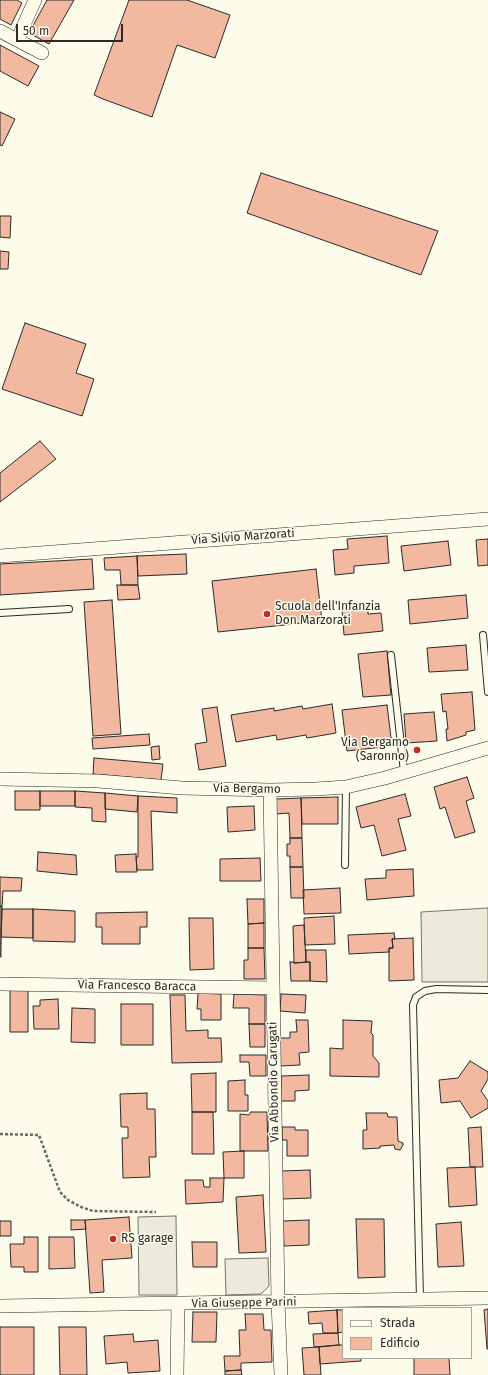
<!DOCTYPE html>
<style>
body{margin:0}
#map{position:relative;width:488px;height:1375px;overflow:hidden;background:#fdfbea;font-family:"Fira Sans",sans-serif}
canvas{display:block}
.legend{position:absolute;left:342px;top:1307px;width:130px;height:52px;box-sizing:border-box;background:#fdfbea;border:1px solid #a9a89e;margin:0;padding:5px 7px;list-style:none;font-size:12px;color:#2b2b2b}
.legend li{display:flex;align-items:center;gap:8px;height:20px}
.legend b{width:20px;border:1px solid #a9a89e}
.scale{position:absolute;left:16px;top:24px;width:107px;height:18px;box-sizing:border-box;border:2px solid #2b2b2b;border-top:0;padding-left:5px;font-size:12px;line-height:14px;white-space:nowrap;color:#2b2b2b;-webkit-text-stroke:3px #fdfbea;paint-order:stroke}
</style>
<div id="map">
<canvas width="488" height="1375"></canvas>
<ul class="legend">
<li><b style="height:5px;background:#fdfbea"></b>Strada</li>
<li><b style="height:11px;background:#f2b8a0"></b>Edificio</li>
</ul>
<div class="scale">50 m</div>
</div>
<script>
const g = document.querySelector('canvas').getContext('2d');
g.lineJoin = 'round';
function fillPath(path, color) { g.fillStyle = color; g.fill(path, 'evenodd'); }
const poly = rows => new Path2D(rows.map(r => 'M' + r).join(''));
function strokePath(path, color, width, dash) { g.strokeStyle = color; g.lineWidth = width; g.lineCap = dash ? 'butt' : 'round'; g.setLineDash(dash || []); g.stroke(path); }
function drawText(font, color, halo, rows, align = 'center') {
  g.font = font + ' "Fira Sans",sans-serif'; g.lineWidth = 3; g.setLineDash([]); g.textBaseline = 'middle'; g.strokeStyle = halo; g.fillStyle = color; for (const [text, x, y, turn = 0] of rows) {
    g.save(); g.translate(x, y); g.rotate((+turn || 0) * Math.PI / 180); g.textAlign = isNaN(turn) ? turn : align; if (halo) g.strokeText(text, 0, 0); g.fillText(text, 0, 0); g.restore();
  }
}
const parking = poly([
 [488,908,488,982,422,982,421,912,488,908],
 [176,1216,177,1295,139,1295,138,1217,176,1216],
 [268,1258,269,1286,261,1294,226,1295,225,1259,268,1258]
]);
fillPath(parking, '#eceadb');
strokePath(parking, '#74746e', 1);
const building = poly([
 [0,0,17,0,22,3,11,25,0,19,0,0],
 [47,0,74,0,49,44,29,33,47,0],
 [129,0,187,0,230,15,215,58,177,45,152,117,103,99,94,95,129,0],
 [0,45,39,66,28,86,0,71,0,45],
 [0,112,15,119,2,146,0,145,0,112],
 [261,173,438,231,421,275,247,213,261,173],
 [0,216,11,216,10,238,0,237,0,216],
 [0,251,9,252,8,269,0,269,0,251],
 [25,323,86,344,76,373,94,379,82,416,2,389,25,323],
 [40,441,56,459,0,502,0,473,40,441],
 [387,536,389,563,354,566,354,573,335,575,333,550,348,549,347,539,387,536],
 [488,539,488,565,478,566,476,540,488,539],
 [448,541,451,565,404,571,401,546,448,541],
 [186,554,187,574,138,576,137,556,186,554],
 [137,556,138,585,121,585,120,570,105,570,104,558,137,556],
 [92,559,94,589,0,595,0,564,92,559],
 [316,569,322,621,218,632,212,581,316,569],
 [117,585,138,585,140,599,118,600,117,585],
 [466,595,468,618,410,624,408,600,466,595],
 [112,600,121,734,93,736,84,602,112,600],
 [368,607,368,614,381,613,383,631,344,635,342,610,368,607],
 [466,645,468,670,429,672,427,648,466,645],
 [387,651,391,695,363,697,358,654,387,651],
 [472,692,475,730,466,732,466,735,447,741,446,729,448,729,446,711,443,712,441,694,472,692],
 [332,704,336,733,307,738,306,735,277,740,276,735,236,742,231,715,274,708,274,711,302,706,303,709,332,704],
 [387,705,392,746,347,751,342,710,387,705],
 [217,707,226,766,199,770,195,744,207,742,202,709,217,707],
 [434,712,437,741,406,743,404,714,434,712],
 [149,734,150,745,93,749,92,738,149,734],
 [159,746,160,759,152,760,151,747,159,746],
 [94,758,163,764,161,780,93,774,94,758],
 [467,777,474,798,466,801,475,832,455,838,445,807,440,809,434,787,467,777],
 [15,791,40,791,40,810,15,810,15,791],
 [40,791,75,791,75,806,40,806,40,791],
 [75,791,105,793,106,822,92,821,92,808,75,807,75,791],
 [105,793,138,796,137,812,105,809,105,793],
 [405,794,411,816,398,819,406,850,382,856,374,825,361,828,356,807,405,794],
 [138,796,177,798,177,813,151,811,153,870,137,870,136,857,138,857,138,796],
 [338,797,338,824,302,824,301,798,338,797],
 [301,798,302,838,290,838,289,813,276,814,276,799,301,798],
 [254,806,255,830,228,832,227,807,254,806],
 [290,838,302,838,303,867,290,867,290,856,287,856,287,844,290,844,290,838],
 [38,852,76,855,77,875,37,871,38,852],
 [136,854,137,872,116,872,115,855,136,854],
 [260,858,261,881,220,881,220,859,260,858],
 [290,867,303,867,304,898,291,898,290,867],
 [413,869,414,896,367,900,365,879,386,878,386,870,413,869],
 [0,877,22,878,21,891,3,891,2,907,0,906,0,877],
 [340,888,341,913,304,914,303,890,340,888],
 [247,899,264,899,264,923,248,924,247,899],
 [0,906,2,907,1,943,0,943,0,906],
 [2,909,33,909,33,938,1,937,2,909],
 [33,909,75,911,75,942,33,941,33,909],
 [147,912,147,927,140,927,140,944,102,944,102,927,96,927,96,913,147,912],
 [334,916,335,944,305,945,304,918,334,916],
 [189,918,213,918,214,969,190,970,189,918],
 [264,923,264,948,248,948,248,924,264,923],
 [304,925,306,962,294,963,293,926,304,925],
 [394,933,395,939,392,939,393,948,389,948,389,952,349,954,348,935,394,933],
 [413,938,414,980,389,981,389,948,393,948,392,939,413,938],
 [0,943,1,943,1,957,0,957,0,943],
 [248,948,264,948,265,979,244,979,244,960,248,960,248,948],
 [306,950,326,950,327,982,310,981,310,962,306,962,306,950],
 [290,962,294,962,294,963,310,962,310,981,291,981,290,962],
 [10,990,28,990,28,1032,10,1032,10,990],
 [198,993,221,994,221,1020,201,1020,201,1009,197,1009,198,993],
 [234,994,265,995,265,1024,249,1024,249,1008,233,1008,234,994],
 [281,994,306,995,305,1013,280,1011,281,994],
 [170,995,185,995,186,1031,208,1030,208,1038,221,1038,222,1062,172,1063,170,995],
 [58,999,59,1029,34,1029,33,1006,40,1006,40,1000,58,999],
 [121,1004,153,1004,153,1045,121,1045,121,1004],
 [72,1008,95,1009,95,1043,71,1042,72,1008],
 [296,1020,308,1020,309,1052,299,1053,300,1065,280,1066,279,1038,290,1038,290,1032,297,1032,296,1020],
 [343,1020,372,1021,371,1033,373,1035,373,1056,379,1063,379,1077,330,1076,330,1048,343,1049,343,1020],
 [249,1024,265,1024,265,1047,250,1047,249,1024],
 [240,1055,266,1055,266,1076,250,1076,249,1062,240,1062,240,1055],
 [470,1061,488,1072,488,1079,481,1091,488,1101,488,1108,471,1118,460,1101,441,1103,439,1080,458,1078,470,1061],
 [216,1073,216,1112,192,1112,191,1074,216,1073],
 [309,1075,309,1090,295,1091,295,1101,281,1101,281,1076,309,1075],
 [245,1080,245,1095,248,1095,248,1111,228,1111,228,1081,245,1080],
 [147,1093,147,1109,155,1109,156,1157,149,1157,150,1177,123,1178,122,1138,128,1138,128,1127,121,1127,120,1094,147,1093],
 [192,1112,213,1112,214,1154,192,1154,192,1112],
 [251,1112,267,1112,268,1151,240,1151,240,1114,249,1115,251,1112],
 [366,1113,387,1113,388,1117,397,1117,398,1141,403,1143,403,1145,400,1150,395,1149,394,1145,380,1146,380,1148,363,1149,363,1130,367,1130,366,1113],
 [282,1127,295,1127,295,1130,308,1130,308,1156,287,1156,287,1140,282,1140,282,1127],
 [481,1127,483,1167,470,1167,468,1128,481,1127],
 [244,1151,244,1178,224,1178,223,1152,244,1151],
 [475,1167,477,1205,449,1207,447,1168,475,1167],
 [310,1170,311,1198,282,1199,282,1171,310,1170],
 [210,1178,224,1178,223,1202,186,1204,185,1180,203,1180,204,1187,210,1187,210,1178],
 [263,1195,266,1252,239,1253,236,1197,263,1195],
 [129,1217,132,1258,102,1260,104,1292,90,1293,85,1220,129,1217],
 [356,1219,384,1219,385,1277,358,1278,356,1219],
 [71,1220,85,1220,86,1229,71,1230,71,1220],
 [309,1220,309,1245,284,1246,283,1221,309,1220],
 [0,1221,11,1221,11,1236,0,1236,0,1221],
 [461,1222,464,1266,438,1267,436,1224,461,1222],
 [24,1237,38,1237,38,1272,24,1272,24,1267,11,1267,10,1244,24,1244,24,1237],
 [49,1237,74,1237,75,1268,49,1269,49,1237],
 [192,1242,217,1242,217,1267,193,1267,192,1242],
 [488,1309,488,1349,487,1349,484,1310,488,1309],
 [337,1310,343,1310,343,1332,338,1333,337,1310],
 [337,1310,338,1333,323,1333,322,1323,309,1324,308,1312,337,1310],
 [193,1312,217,1312,216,1342,192,1342,193,1312],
 [245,1314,263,1314,264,1330,271,1330,272,1362,241,1363,241,1370,225,1371,224,1356,240,1356,239,1330,246,1330,245,1314],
 [0,1327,34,1327,34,1375,0,1375,0,1327],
 [59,1327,86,1327,87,1375,60,1375,59,1327],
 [338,1333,339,1345,314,1347,313,1334,338,1333],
 [133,1334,134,1342,158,1340,160,1371,128,1373,127,1362,106,1364,104,1336,133,1334],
 [339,1345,343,1345,343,1358,361,1358,361,1361,320,1364,319,1347,339,1345],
 [319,1347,321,1375,304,1375,302,1348,319,1347],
 [414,1358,449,1358,450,1375,414,1375,414,1358],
 [241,1370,242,1375,225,1375,225,1371,241,1370]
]);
fillPath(building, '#f2b8a0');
strokePath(building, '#2b2b2b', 1);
const lane = poly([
 [0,613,69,609],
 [483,635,488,692],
 [391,655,404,772],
 [345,865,346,787],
 [420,1299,413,1005,416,997,425,991,436,989,488,990]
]);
const street = poly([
 [0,31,42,53],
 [17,40,35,0],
 [0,556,488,519],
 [0,779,98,781,182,788,270,790,316,789,346,787,385,778,488,748],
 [270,790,278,1302,281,1375],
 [0,984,273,988],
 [0,1306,488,1298],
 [177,1375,178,1304]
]);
strokePath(lane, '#2b2b2b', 8);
strokePath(street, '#2b2b2b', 14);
strokePath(poly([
 [0,1134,39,1135,60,1192,68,1200,81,1207,93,1211,156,1212]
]), '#6a6964', 2.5, [3, 2]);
strokePath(lane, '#fdfbea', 6);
strokePath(street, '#fdfbea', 13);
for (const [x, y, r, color] of [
 [267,614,4,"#c62828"],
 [417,750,4,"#c62828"],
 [113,1239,4,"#c62828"]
]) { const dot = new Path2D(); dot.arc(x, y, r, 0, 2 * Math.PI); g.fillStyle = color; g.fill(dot); strokePath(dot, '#fdfbea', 1.5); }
drawText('12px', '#2b2b2b', '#fdfbea', [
 ["Via Silvio Marzorati",243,537,-4],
 ["Via Bergamo",247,789,1],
 ["Via Francesco Baracca",137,986,1],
 ["Via Abbondio Carugati",274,1082,-91],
 ["Via Giuseppe Parini",244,1303,-1]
]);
drawText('12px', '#2b2b2b', '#fdfbea', [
 ["Scuola dell'Infanzia",275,607],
 ["Don Marzorati",275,621],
 ["Via Bergamo",409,743,"right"],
 ["(Saronno)",409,757,"right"],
 ["RS garage",121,1239]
], 'left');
</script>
